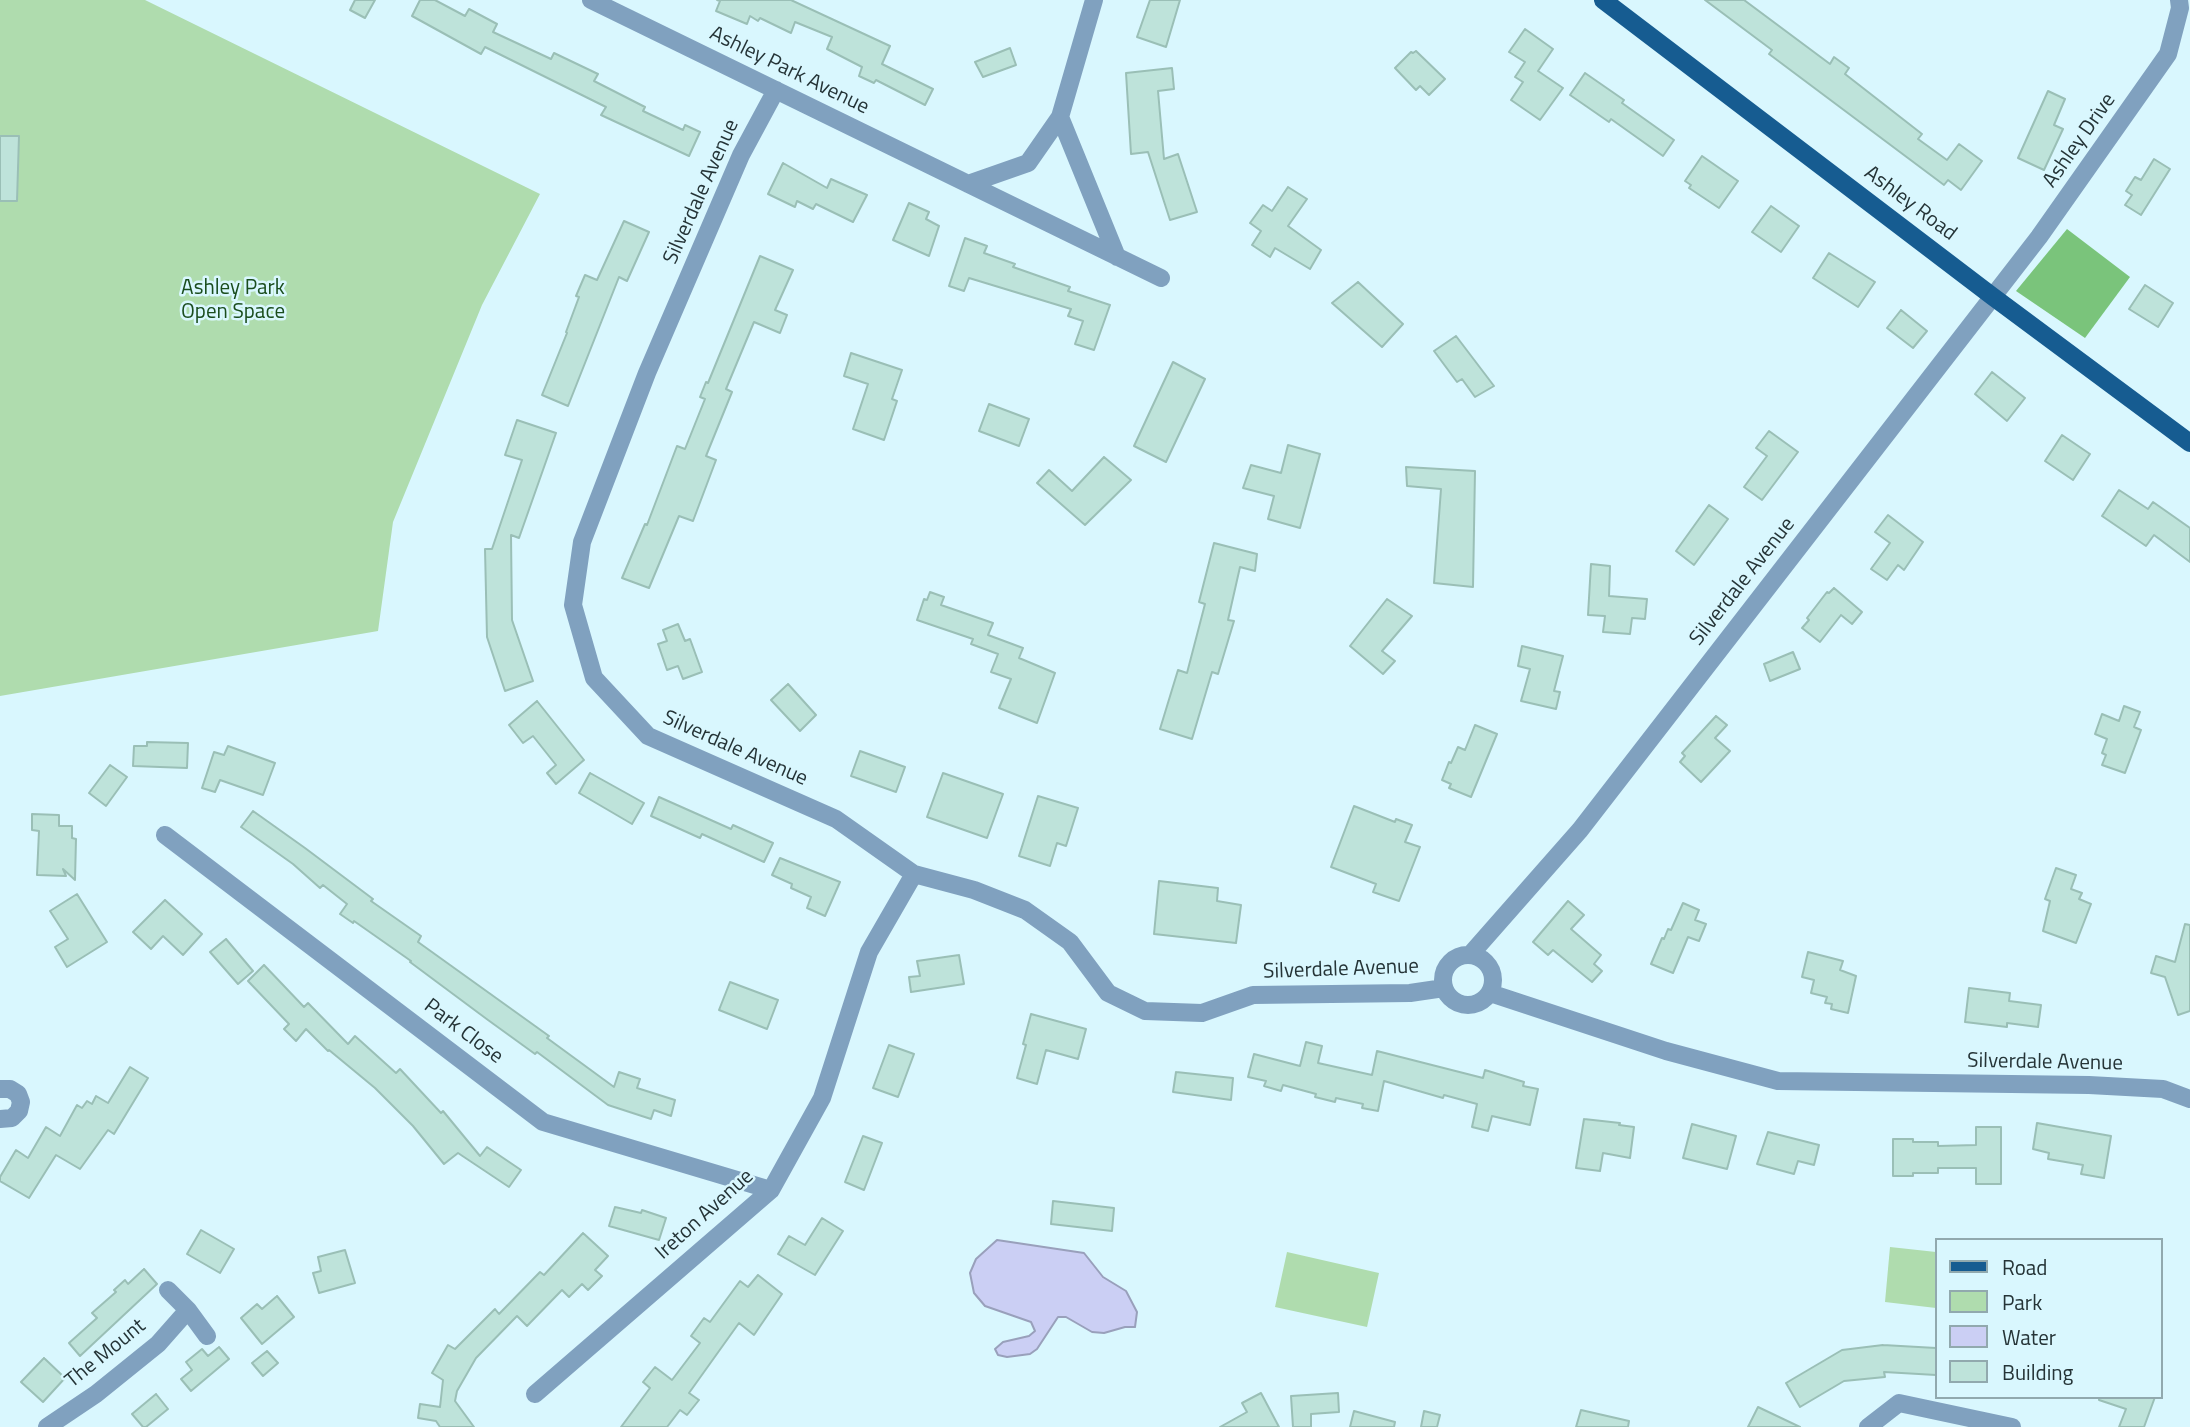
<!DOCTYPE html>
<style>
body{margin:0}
#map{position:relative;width:2190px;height:1427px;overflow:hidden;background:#d9f7fe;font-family:"Titillium Web",sans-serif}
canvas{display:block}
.legend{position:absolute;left:1935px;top:1238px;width:228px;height:161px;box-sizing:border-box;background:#d9f7fe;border:2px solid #91a9ae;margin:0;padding:9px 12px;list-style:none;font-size:21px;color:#253437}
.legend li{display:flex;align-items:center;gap:14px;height:35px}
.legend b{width:35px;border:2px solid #91a9ae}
</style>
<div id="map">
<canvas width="2190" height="1427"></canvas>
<ul class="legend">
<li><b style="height:9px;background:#165c91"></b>Road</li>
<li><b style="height:19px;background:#afdcae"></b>Park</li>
<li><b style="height:19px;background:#cbcff4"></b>Water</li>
<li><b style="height:19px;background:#bee3da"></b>Building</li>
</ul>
</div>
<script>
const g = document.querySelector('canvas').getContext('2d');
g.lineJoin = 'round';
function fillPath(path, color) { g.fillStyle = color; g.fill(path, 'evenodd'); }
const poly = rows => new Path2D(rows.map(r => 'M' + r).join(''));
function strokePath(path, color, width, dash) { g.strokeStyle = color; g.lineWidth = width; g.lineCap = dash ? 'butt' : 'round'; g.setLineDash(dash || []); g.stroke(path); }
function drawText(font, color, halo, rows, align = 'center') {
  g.font = font + ' "Titillium Web",sans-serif'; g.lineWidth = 5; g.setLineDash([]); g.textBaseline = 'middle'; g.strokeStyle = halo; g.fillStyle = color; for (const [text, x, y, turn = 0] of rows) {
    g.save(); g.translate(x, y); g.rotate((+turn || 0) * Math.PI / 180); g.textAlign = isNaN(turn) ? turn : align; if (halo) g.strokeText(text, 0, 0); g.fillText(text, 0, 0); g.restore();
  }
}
fillPath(poly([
 [0,0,145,0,540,194,482,305,393,522,378,631,0,696],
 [1890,1247,1936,1252,1936,1308,1885,1302],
 [1287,1252,1379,1273,1367,1327,1275,1307]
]), '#afdcae');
fillPath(poly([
 [2067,229,2130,277,2085,338,2016,291]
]), '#7ac47b');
const water = poly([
 [997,1240,1084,1253,1103,1277,1126,1291,1137,1312,1135,1327,1125,1327,1104,1333,1092,1332,1066,1317,1058,1317,1037,1349,1030,1354,1007,1357,998,1355,995,1349,1003,1342,1029,1336,1035,1331,1031,1322,985,1306,974,1293,970,1273,976,1259,997,1240]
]);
fillPath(water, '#cbcff4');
strokePath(water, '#99a0bb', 2);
const building = poly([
 [355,0,375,0,365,18,350,10,355,0],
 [420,0,435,0,465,16,469,9,497,24,493,32,551,59,554,53,598,74,594,81,645,107,643,111,683,130,685,125,700,132,689,156,601,115,606,107,485,47,481,54,412,16,420,0],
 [717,0,791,0,890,46,882,64,933,89,925,105,876,80,874,83,859,76,862,67,827,49,832,37,795,22,791,33,760,18,758,21,750,16,747,24,716,11,720,1,717,0],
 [1150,0,1180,0,1166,47,1137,37,1150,0],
 [1705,0,1744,0,1830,64,1834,57,1849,68,1845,74,1922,134,1918,139,1947,160,1959,144,1982,161,1961,190,1948,180,1944,185,1769,54,1772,50,1705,0],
 [1525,29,1553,49,1538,71,1563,88,1540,120,1511,100,1523,82,1515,77,1525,62,1509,52,1525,29],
 [1010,48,1016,65,983,77,975,62,1010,48],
 [1416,51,1445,79,1429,95,1420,86,1416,90,1395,68,1411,52,1413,53,1416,51],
 [1172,68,1174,89,1158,91,1164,159,1178,154,1197,212,1170,220,1148,152,1131,154,1126,73,1172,68],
 [1585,73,1624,100,1622,103,1674,140,1663,156,1611,119,1609,122,1570,95,1585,73],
 [2048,91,2065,99,2054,125,2063,129,2044,170,2018,158,2048,91],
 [0,136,19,136,17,201,0,201,0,136],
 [1702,156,1738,181,1719,208,1689,188,1691,185,1685,181,1702,156],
 [2154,159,2170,169,2141,215,2125,205,2132,195,2126,191,2135,177,2141,180,2154,159],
 [783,163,827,188,831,179,867,195,853,222,816,204,813,209,797,201,795,207,768,194,783,163],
 [1288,187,1307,199,1288,226,1321,250,1310,269,1275,248,1270,257,1252,245,1261,231,1250,223,1263,205,1272,211,1288,187],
 [909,203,929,212,926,219,939,226,929,256,893,240,909,203],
 [1771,206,1799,226,1781,252,1752,232,1771,206],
 [624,221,649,232,627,281,619,277,568,406,542,395,567,333,566,332,579,297,576,296,585,275,597,280,624,221],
 [965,238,987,246,984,253,1015,264,1013,267,1070,287,1068,291,1110,305,1094,350,1075,344,1083,321,1068,316,1071,309,969,278,964,291,949,286,965,238],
 [1829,253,1875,282,1858,307,1813,278,1829,253],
 [760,256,793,270,775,310,787,315,780,333,754,322,726,389,732,392,706,456,716,460,693,521,679,516,649,588,622,578,645,524,647,525,677,446,685,449,705,399,700,397,706,382,708,383,760,256],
 [1358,282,1403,324,1382,347,1332,303,1358,282],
 [2145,285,2173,303,2158,327,2129,309,2145,285],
 [1901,310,1927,331,1913,348,1887,328,1901,310],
 [1456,336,1494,386,1475,397,1462,379,1457,382,1434,351,1456,336],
 [851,353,902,370,892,399,897,401,884,440,853,429,868,384,844,376,851,353],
 [1173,362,1205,379,1166,462,1134,446,1173,362],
 [1992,372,2025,398,2007,421,1975,394,1992,372],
 [989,404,1029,419,1019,446,979,431,989,404],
 [517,420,556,433,519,538,511,535,512,620,533,681,505,691,487,637,485,549,492,549,522,460,505,455,517,420],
 [1769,431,1798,452,1762,500,1744,487,1767,456,1756,448,1769,431],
 [2062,435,2090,454,2073,480,2045,461,2062,435],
 [1288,445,1320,454,1300,528,1268,519,1274,496,1243,488,1251,465,1281,473,1288,445],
 [1104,457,1131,480,1085,525,1037,483,1049,470,1072,491,1104,457],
 [1406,467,1475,471,1473,587,1434,583,1441,489,1407,486,1406,467],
 [2119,490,2148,509,2153,502,2190,528,2190,562,2154,535,2146,546,2102,516,2119,490],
 [1709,505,1728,519,1694,565,1676,551,1709,505],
 [1888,515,1923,542,1904,570,1898,565,1887,580,1871,569,1890,543,1875,532,1888,515],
 [1214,543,1257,554,1255,571,1240,567,1228,620,1234,621,1218,674,1212,672,1192,739,1160,729,1178,670,1187,673,1205,604,1199,602,1214,543],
 [1591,564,1610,566,1609,596,1647,599,1645,619,1632,618,1630,634,1603,632,1605,616,1588,615,1591,564],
 [1834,588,1862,612,1852,624,1841,615,1820,642,1802,628,1809,620,1807,618,1827,592,1829,593,1834,588],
 [930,592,944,597,941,605,993,623,988,635,1023,648,1019,658,1055,673,1037,723,999,708,1011,679,991,672,998,654,971,644,973,639,917,620,924,599,927,600,930,592],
 [1387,599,1412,616,1382,651,1395,661,1383,674,1350,646,1387,599],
 [678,624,685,641,690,639,702,672,683,679,678,666,667,670,658,644,667,641,663,630,678,624],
 [1522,646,1563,656,1554,691,1560,692,1556,709,1521,701,1530,669,1518,666,1522,646],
 [1793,652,1800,669,1770,681,1764,664,1793,652],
 [788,684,816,715,800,731,771,700,788,684],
 [537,701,584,760,556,784,547,773,556,765,533,736,523,743,509,725,537,701],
 [2124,706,2140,712,2134,727,2141,730,2125,773,2102,765,2106,755,2102,753,2107,739,2095,734,2102,714,2119,721,2124,706],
 [1716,716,1727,725,1715,738,1730,751,1701,782,1680,762,1685,756,1682,753,1716,716],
 [1475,725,1497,734,1471,797,1449,788,1451,784,1442,780,1449,762,1451,763,1458,747,1465,750,1475,725],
 [147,742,188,743,187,768,133,766,134,746,147,746,147,742],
 [228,746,275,763,263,795,220,780,215,792,202,788,214,752,224,755,228,746],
 [860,751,905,767,896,792,851,776,860,751],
 [110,765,127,777,106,806,89,793,110,765],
 [590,773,644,803,632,824,579,793,590,773],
 [943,773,1003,794,987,838,927,817,943,773],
 [1038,796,1078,808,1066,846,1057,843,1050,866,1019,856,1038,796],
 [659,797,731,829,733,825,773,843,764,862,702,834,700,838,651,816,659,797],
 [1354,806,1395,822,1396,819,1412,825,1405,842,1420,847,1399,901,1373,892,1376,884,1331,867,1354,806],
 [253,811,305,848,373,899,371,901,421,936,418,942,549,1036,547,1038,614,1087,619,1072,640,1079,637,1088,675,1100,671,1116,654,1110,651,1119,608,1105,537,1052,535,1054,488,1020,410,962,411,961,354,921,353,923,340,914,347,904,323,885,320,888,293,864,241,827,253,811],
 [32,814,59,815,59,826,72,826,72,838,76,839,75,880,63,869,66,876,37,875,39,831,32,830,32,814],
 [780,858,840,882,825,916,807,908,811,897,791,888,792,884,772,875,780,858],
 [2056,868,2076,875,2071,889,2082,893,2079,899,2091,904,2076,943,2043,931,2050,901,2045,899,2056,868],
 [1159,881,1218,888,1217,901,1241,905,1236,943,1154,934,1159,881],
 [77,894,107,942,67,967,55,947,68,939,50,911,77,894],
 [165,900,202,934,183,955,163,936,151,949,133,932,165,900],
 [1568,901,1584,915,1571,929,1601,955,1594,964,1602,971,1592,982,1553,950,1548,955,1533,942,1568,901],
 [1683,903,1699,910,1695,920,1706,924,1699,941,1688,937,1673,973,1651,964,1662,938,1664,939,1668,929,1671,930,1683,903],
 [2185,924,2190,925,2190,1011,2178,1015,2165,977,2151,973,2156,956,2175,962,2185,924],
 [226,939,253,971,238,984,210,952,226,939],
 [1808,952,1843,961,1840,970,1856,976,1848,1013,1831,1009,1832,1004,1825,1003,1827,997,1811,993,1814,980,1802,977,1808,952],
 [959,955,964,984,911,992,909,977,920,976,917,961,959,955],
 [264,965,304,1007,308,1003,348,1044,355,1036,396,1073,400,1069,441,1113,443,1111,480,1156,487,1147,521,1170,509,1187,458,1153,444,1164,413,1126,375,1088,329,1050,328,1051,306,1029,296,1041,284,1029,289,1024,248,981,264,965],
 [730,982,778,1000,767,1029,719,1010,730,982],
 [1969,988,2010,993,2009,1001,2041,1005,2038,1027,2007,1023,2007,1027,1965,1022,1969,988],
 [1031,1014,1086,1029,1078,1059,1046,1050,1037,1084,1017,1078,1026,1045,1023,1044,1031,1014],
 [1306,1042,1322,1046,1318,1063,1372,1075,1377,1051,1483,1078,1485,1070,1524,1082,1523,1086,1538,1089,1530,1125,1492,1116,1488,1131,1472,1127,1477,1104,1444,1095,1443,1098,1384,1081,1378,1111,1362,1108,1363,1104,1336,1098,1335,1102,1315,1097,1316,1094,1283,1085,1281,1091,1264,1086,1266,1081,1248,1077,1254,1054,1300,1066,1306,1042],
 [889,1045,914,1054,898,1097,873,1088,889,1045],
 [130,1067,148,1078,114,1134,108,1130,80,1169,56,1155,29,1198,0,1181,0,1177,16,1150,28,1158,46,1127,60,1136,77,1105,82,1108,87,1101,92,1104,96,1096,108,1103,130,1067],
 [1176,1072,1233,1078,1231,1100,1173,1092,1176,1072],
 [1584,1119,1620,1123,1619,1125,1634,1127,1630,1158,1603,1153,1600,1171,1576,1168,1584,1119],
 [2037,1123,2111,1136,2104,1178,2081,1174,2083,1165,2048,1159,2049,1153,2033,1149,2037,1123],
 [1692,1124,1736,1136,1727,1169,1683,1158,1692,1124],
 [1976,1127,2001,1127,2001,1184,1976,1184,1976,1168,1938,1168,1938,1173,1913,1173,1913,1176,1893,1176,1893,1139,1913,1139,1913,1142,1938,1142,1938,1146,1976,1145,1976,1127],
 [1768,1132,1819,1145,1814,1165,1798,1161,1794,1174,1757,1164,1768,1132],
 [863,1136,882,1143,864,1190,845,1182,863,1136],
 [1053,1201,1114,1208,1112,1231,1051,1224,1053,1201],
 [615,1207,641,1213,642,1210,666,1218,659,1240,609,1226,615,1207],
 [822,1218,843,1231,815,1275,778,1254,789,1236,805,1245,822,1218],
 [201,1230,234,1249,220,1273,187,1254,201,1230],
 [583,1233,608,1256,595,1270,602,1276,588,1290,582,1284,569,1297,562,1290,527,1326,517,1316,476,1358,457,1391,455,1401,474,1427,440,1427,436,1421,418,1418,420,1404,440,1407,443,1380,432,1373,448,1345,455,1349,495,1309,499,1314,540,1272,544,1275,583,1233],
 [345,1250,355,1283,319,1293,313,1273,321,1271,318,1257,345,1250],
 [144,1269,157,1284,80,1356,69,1343,97,1318,92,1313,116,1292,114,1290,125,1280,128,1284,144,1269],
 [758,1275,782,1294,754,1335,739,1323,689,1393,699,1400,687,1415,680,1410,667,1427,621,1427,650,1388,643,1382,655,1367,672,1380,700,1343,691,1336,704,1318,710,1322,740,1281,748,1287,758,1275],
 [277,1296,294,1317,262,1344,241,1318,257,1304,262,1309,277,1296],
 [1883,1345,1936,1348,1936,1375,1884,1372,1885,1377,1844,1381,1800,1407,1786,1383,1842,1350,1883,1345],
 [219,1347,229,1359,191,1391,181,1379,192,1370,186,1362,202,1349,208,1356,219,1347],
 [267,1351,278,1363,263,1376,252,1363,267,1351],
 [44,1358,65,1378,43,1402,21,1382,44,1358],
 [1261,1393,1279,1427,1220,1427,1247,1412,1242,1403,1261,1393],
 [1338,1393,1339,1412,1311,1414,1311,1427,1293,1427,1291,1396,1338,1393],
 [156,1394,168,1409,146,1427,143,1427,132,1414,156,1394],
 [2099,1397,2155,1397,2144,1427,2119,1427,2126,1409,2099,1400,2099,1397],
 [1758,1407,1800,1427,1748,1427,1758,1407],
 [1581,1410,1629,1421,1628,1427,1576,1427,1581,1410],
 [1354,1411,1395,1422,1394,1427,1350,1427,1354,1411],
 [1424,1411,1440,1415,1437,1427,1421,1427,1424,1411]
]);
fillPath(building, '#bee3da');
strokePath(building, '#9abfb6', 2);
strokePath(poly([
 [591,0,1161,278],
 [1094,0,1060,117,1117,257],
 [776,90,741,155,647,373,582,542,573,605,594,678,648,736,836,819,914,874,974,890,1025,910,1070,942,1108,993,1145,1011,1202,1013,1253,995,1410,993,1444,988],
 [968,184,1028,163,1060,117],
 [165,835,543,1122,771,1190],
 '1443 980a25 25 0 1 1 50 0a25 25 0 1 1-50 0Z',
 [1470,955,1580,830,2039,237,2168,54,2180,8,2179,0],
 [1490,993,1666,1051,1778,1081,2089,1085,2163,1089,2190,1099],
 [0,1089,10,1089,18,1094,21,1102,19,1111,12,1118,0,1119],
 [168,1290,188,1310,207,1336],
 [535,1394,771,1190,822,1098,869,952,914,874],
 [47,1427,96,1394,158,1344,188,1310],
 [1868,1427,1899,1403,2012,1427]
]), '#80a1bf', 18);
strokePath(poly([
 [1603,0,1992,296,2190,443]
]), '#165c91', 18);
drawText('21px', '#253437', '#d9f7fe', [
 ["Ashley Park Avenue",789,71,26],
 ["Ashley Drive",2080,141,-55],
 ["Silverdale Avenue",702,192,-66],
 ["Ashley Road",1910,204,37],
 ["Silverdale Avenue",1743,582,-52],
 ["Silverdale Avenue",735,749,24],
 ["Silverdale Avenue",1341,970,-2],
 ["Park Close",463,1032,37],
 ["Silverdale Avenue",2045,1063,1],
 ["Ireton Avenue",705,1215,-42],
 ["The Mount",106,1354,-39]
]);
drawText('21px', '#1a4d1d', '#d9f7fe', [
 ["Ashley Park",233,289],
 ["Open Space",233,313]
]);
</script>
